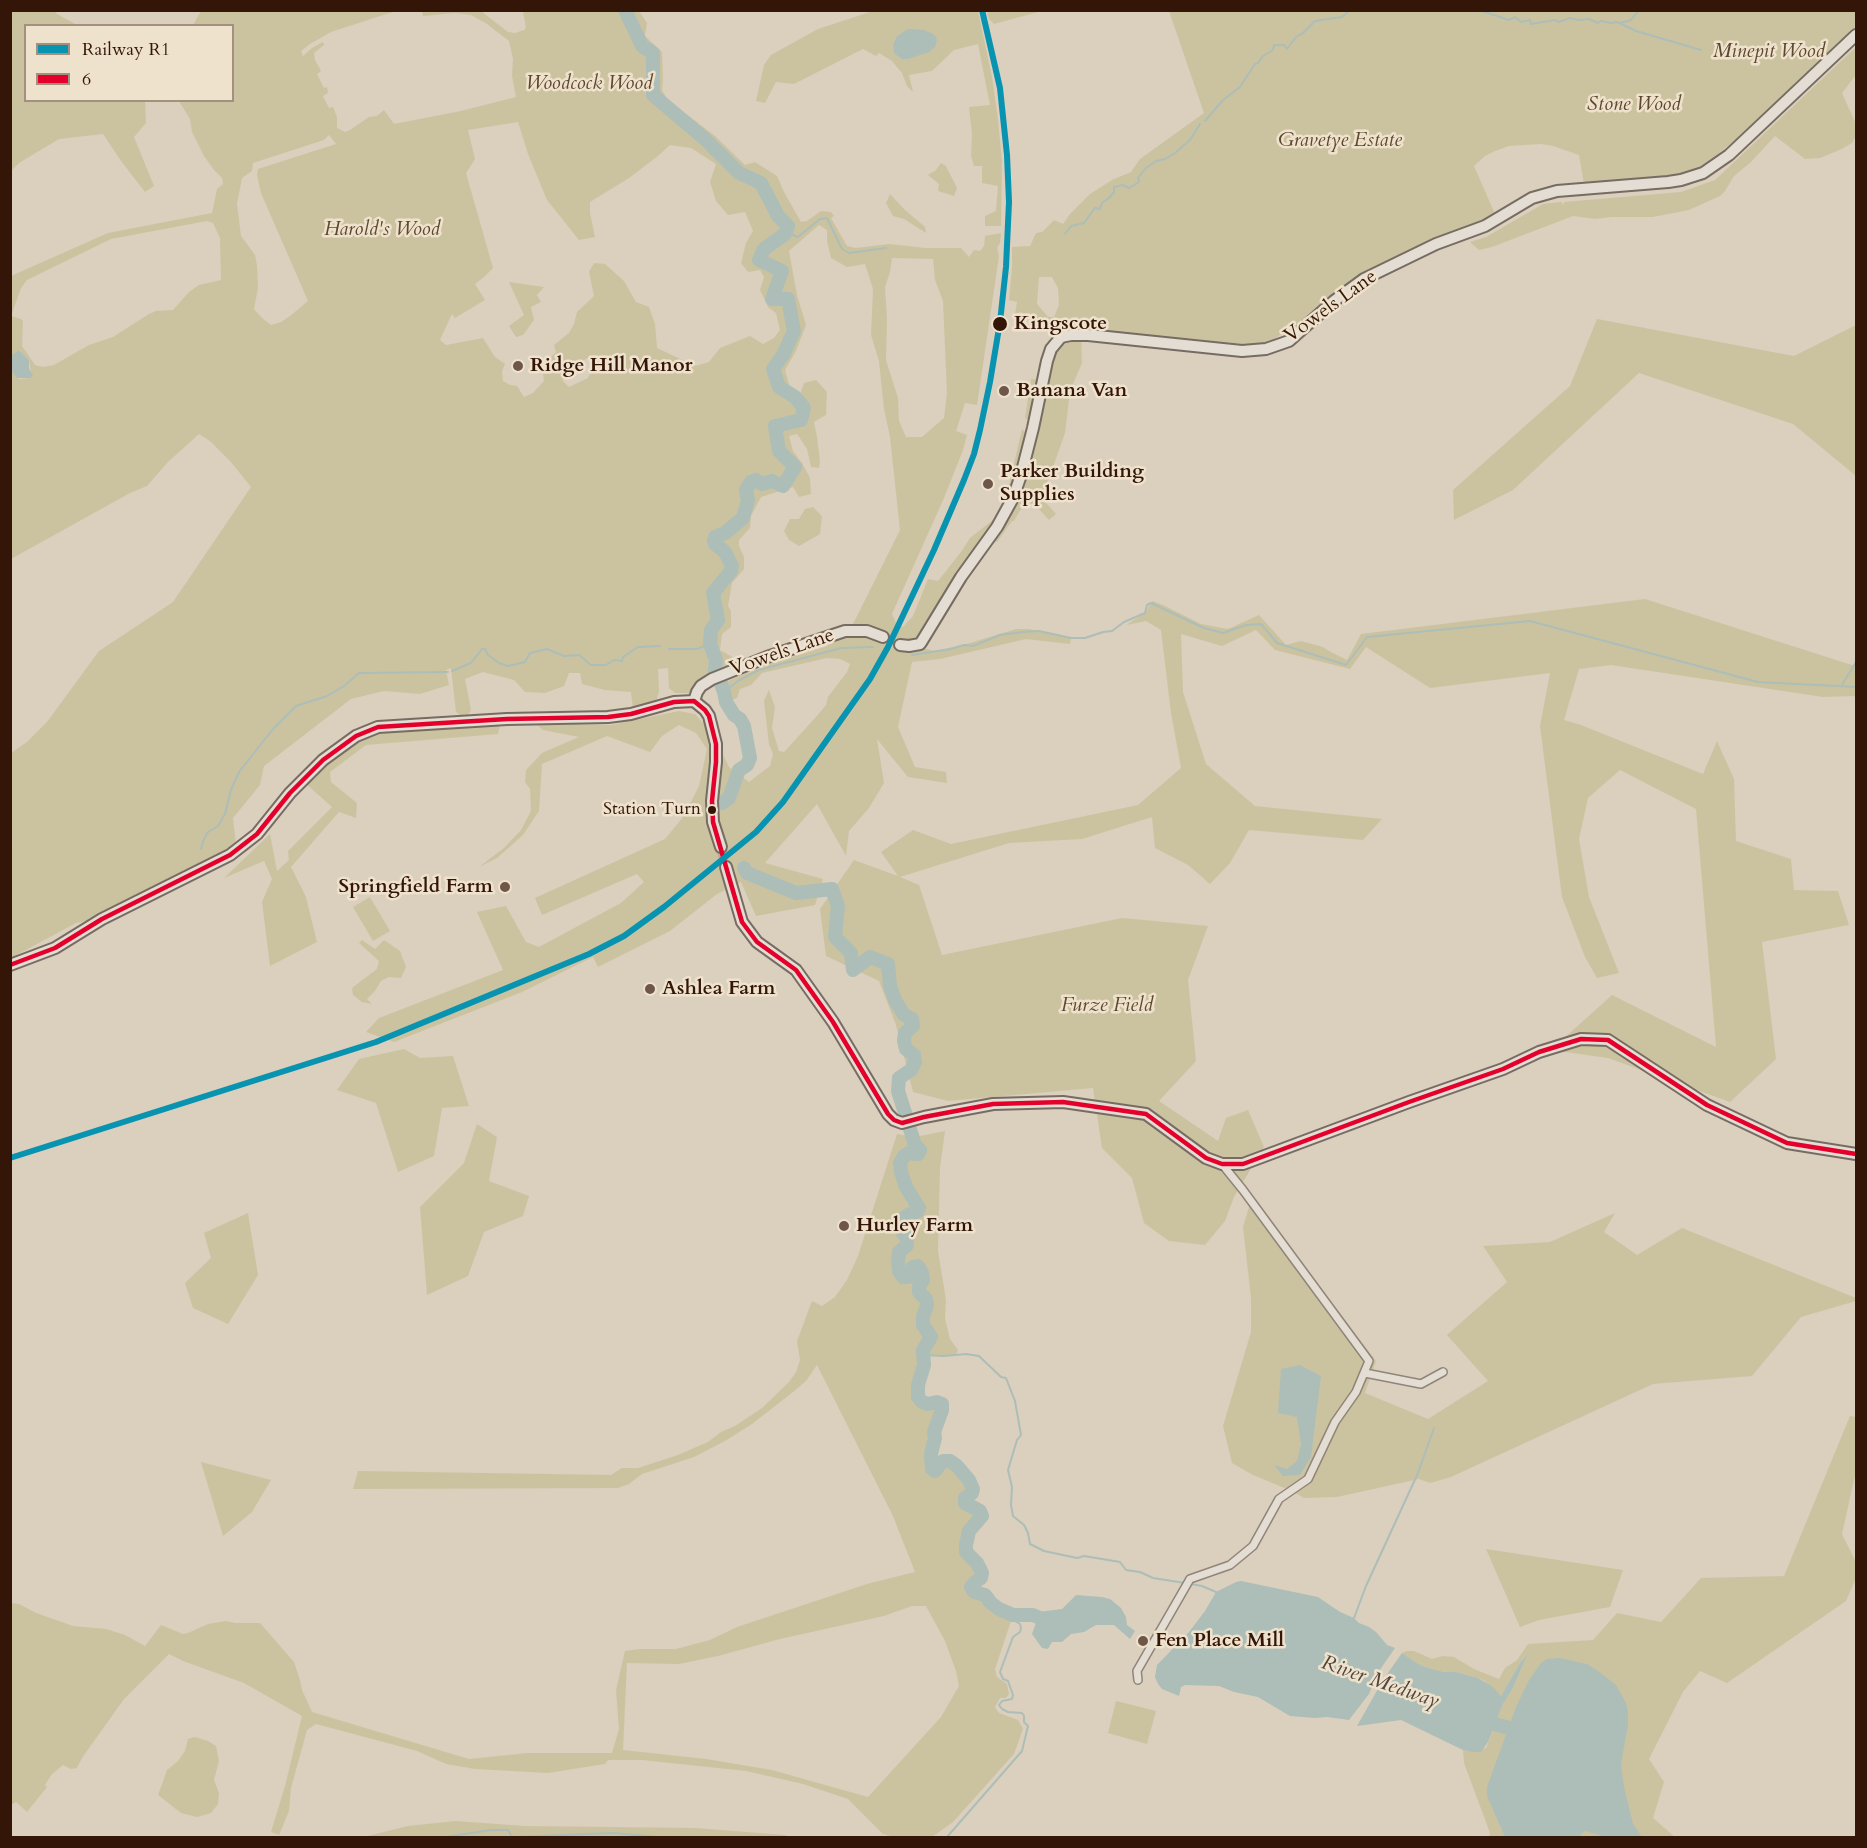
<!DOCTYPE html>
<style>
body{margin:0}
#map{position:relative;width:1867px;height:1848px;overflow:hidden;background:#dbcfbe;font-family:Cardo,serif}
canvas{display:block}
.frame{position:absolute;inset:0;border:12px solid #341608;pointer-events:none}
.legend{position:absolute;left:24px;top:24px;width:210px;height:78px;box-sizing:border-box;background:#efe2cd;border:2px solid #a4907e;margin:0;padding:8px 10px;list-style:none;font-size:18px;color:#341608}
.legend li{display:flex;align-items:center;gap:12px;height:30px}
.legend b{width:30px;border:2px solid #a4907e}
</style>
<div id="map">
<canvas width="1867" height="1848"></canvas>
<div class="frame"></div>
<ul class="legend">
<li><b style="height:8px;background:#0893b0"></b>Railway R1</li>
<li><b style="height:8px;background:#e4002b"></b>6</li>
</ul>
</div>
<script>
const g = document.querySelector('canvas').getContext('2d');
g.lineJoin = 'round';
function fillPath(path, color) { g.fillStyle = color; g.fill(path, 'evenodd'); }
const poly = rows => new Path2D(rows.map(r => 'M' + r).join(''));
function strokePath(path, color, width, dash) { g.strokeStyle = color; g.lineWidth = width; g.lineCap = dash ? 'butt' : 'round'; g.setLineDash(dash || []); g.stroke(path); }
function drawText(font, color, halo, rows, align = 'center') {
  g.font = font + ' Cardo,serif'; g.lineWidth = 5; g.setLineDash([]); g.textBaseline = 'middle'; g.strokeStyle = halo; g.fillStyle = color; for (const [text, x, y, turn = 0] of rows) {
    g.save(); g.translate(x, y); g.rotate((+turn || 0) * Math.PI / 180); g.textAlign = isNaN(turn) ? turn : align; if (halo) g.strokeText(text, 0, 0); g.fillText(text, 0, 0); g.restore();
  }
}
fillPath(poly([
 [11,10,55,11,57,14,77,25,26,26,26,100,145,101,146,123,134,137,154,186,145,192,121,161,103,134,59,139,19,163,11,171],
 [201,11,396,11,331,32,310,44,301,51,303,56,312,48,323,42,324,45,314,53,315,60,321,71,317,74,324,88,327,87,328,93,323,96,329,108,333,107,337,117,337,128,345,132,350,130,369,117,377,116,384,110,394,124,461,111,516,97,512,76,513,59,509,41,487,24,471,15,455,13,423,16,422,11,481,11,508,32,515,33,524,30,526,28,523,11,639,11,647,23,645,36,662,52,663,80,662,90,667,99,715,136,745,165,755,162,777,176,784,192,801,222,807,221,821,211,831,212,834,216,831,218,847,246,856,248,889,244,926,248,961,248,969,257,974,250,980,251,984,246,985,236,1001,233,1000,243,997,248,999,256,977,405,965,403,956,431,967,435,963,450,944,498,892,614,896,623,903,627,913,616,928,579,938,581,961,552,970,538,993,520,1007,494,1022,429,1028,435,1030,421,1025,418,1031,379,1044,380,1057,347,1069,339,1081,338,1082,363,1070,391,1065,433,1052,470,1041,497,1056,514,1049,520,1039,509,1026,500,1014,521,1012,521,997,542,986,540,935,614,923,627,914,646,935,651,970,643,1016,629,1029,629,1071,638,1070,644,1026,639,940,659,912,662,898,727,915,767,946,772,947,783,908,777,877,739,884,783,869,808,849,831,846,856,817,804,765,863,823,879,815,905,756,916,741,882,717,894,670,931,598,967,593,957,522,992,394,1042,366,1032,379,1018,503,970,477,912,506,906,526,942,539,947,621,903,644,882,637,874,542,915,535,898,665,839,684,816,699,786,707,749,696,733,679,725,662,736,650,752,607,736,542,764,539,811,523,835,497,858,479,867,504,848,521,830,531,811,530,789,525,782,526,770,542,753,579,737,543,730,535,723,611,725,679,711,695,714,713,734,729,767,749,782,770,766,773,754,769,744,764,701,769,690,775,707,772,728,779,751,784,752,816,717,826,705,828,697,847,672,850,664,840,659,827,658,762,673,751,685,740,689,737,698,727,702,723,685,723,683,775,662,825,647,848,634,900,530,890,437,884,409,879,361,871,335,873,289,865,264,847,267,831,258,827,241,827,230,819,225,789,251,797,295,806,325,796,351,785,370,790,388,800,395,804,383,816,380,827,392,826,415,814,422,817,437,820,461,819,468,811,467,807,449,797,434,789,436,793,451,802,463,810,478,811,494,799,497,793,487,761,497,751,516,750,528,739,540,739,546,744,557,744,569,732,583,728,606,731,611,731,627,722,634,720,650,734,658,735,665,690,693,675,693,669,688,668,668,658,669,659,691,656,702,633,709,631,692,605,690,582,684,580,673,569,673,564,686,545,693,525,692,514,680,483,672,465,679,471,710,468,715,461,716,456,712,451,668,446,670,449,685,420,694,384,691,351,699,264,766,260,785,233,818,236,845,223,855,87,921,76,923,11,958,10,847,13,845,10,842,11,753,27,742,47,722,99,651,173,602,251,487,231,462,210,441,199,434,168,462,147,486,130,493,11,559,11,368,12,372,19,379,30,378,31,372,29,360,21,352,13,355,11,362,11,276,108,233,212,213,217,189,223,184,222,178,214,170,204,156,192,132,190,119,179,101,232,100,232,26,193,25],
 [518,122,528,154,547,200,579,240,595,237,590,213,590,202,629,178,658,156,670,145,691,148,716,164,710,182,716,201,728,215,745,212,753,231,746,243,741,263,748,272,760,270,764,277,760,290,768,307,776,313,780,330,774,338,763,344,750,336,720,348,709,362,695,366,657,348,655,324,649,307,636,302,624,281,605,264,594,263,589,272,594,296,577,312,574,324,569,333,554,345,556,352,542,366,544,381,533,393,524,397,517,386,510,385,503,381,502,371,505,364,495,357,483,338,446,345,440,340,452,314,455,318,485,300,475,284,484,277,493,268,466,173,475,159,468,130],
 [329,135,336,144,258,169,257,175,261,193,308,301,290,316,281,322,271,325,262,318,254,309,258,288,257,265,255,255,241,236,237,204,242,178,252,171,253,163,324,140],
 [207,221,213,223,220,238,221,280,199,285,189,292,173,310,156,311,149,314,113,337,89,345,54,365,43,367,35,365,22,346,23,321,21,319,11,316,21,288,27,280,111,239],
 [892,258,933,259,935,280,943,301,947,393,944,418,922,437,906,437,899,421,898,398,886,360,887,320,885,287,890,272],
 [588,358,595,363,588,378,569,387,563,381,563,375,572,366],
 [873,11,978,11,992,77,998,120,1002,161,1001,226,985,226,985,216,996,211,998,186,982,183,982,166,974,166,971,156,972,134,969,107,990,105,978,44,954,50,932,71,909,75,913,92,907,86,902,73,892,61,879,53,876,56,863,49,794,84,776,82,765,103,756,101,764,65,771,55,818,29],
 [987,11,987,10,1042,11,994,24,989,19],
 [1169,11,1856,11,1856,28,1839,42,1764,117,1714,157,1700,166,1684,173,1663,177,1621,179,1584,184,1579,155,1553,146,1541,144,1509,146,1495,151,1485,156,1474,166,1495,214,1478,223,1429,240,1360,277,1307,319,1272,340,1253,347,1067,331,1045,328,1045,323,1041,321,1037,323,1021,312,1015,314,1017,302,1009,300,1012,268,1012,247,1030,246,1036,233,1042,232,1054,220,1063,224,1070,214,1090,194,1112,180,1131,172,1140,159,1204,113],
 [1039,277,1052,277,1058,288,1059,305,1054,317,1048,317,1037,304],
 [1856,47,1856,75,1842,93,1856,124,1856,136,1852,143,1842,149,1820,158,1805,159,1775,136,1751,162,1734,176,1725,191,1720,196,1689,210,1653,217,1611,217,1595,219,1573,216,1492,247,1479,250,1470,242,1486,237,1543,204,1561,202,1564,205,1564,202,1681,192,1715,180],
 [941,163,946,166,957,188,954,196,938,191,939,184,928,175,936,170],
 [890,194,905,210,925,227,926,233,904,219,893,216,886,203],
 [509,282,544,287,537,295,541,302,531,307,534,320,523,335,516,337,509,326,524,315],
 [1597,319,1794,356,1856,325,1856,476,1793,424,1639,373,1513,490,1454,520,1453,490,1570,386],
 [813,507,822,516,820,534,799,546,789,540,784,531,790,519,799,519,805,509],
 [1645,599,1855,666,1856,661,1856,696,1823,697,1611,665,1579,669,1564,720,1581,725,1703,774,1717,741,1734,779,1736,841,1791,859,1794,890,1838,891,1849,925,1762,942,1776,1059,1730,1102,1608,1058,1551,1050,1612,995,1716,1047,1696,809,1620,770,1588,798,1579,839,1589,897,1619,973,1597,978,1585,957,1562,897,1540,726,1550,673,1430,688,1366,647,1350,669,1275,650,1256,630,1222,646,1181,634,1183,692,1206,764,1255,806,1382,819,1363,840,1249,830,1230,863,1210,884,1188,865,1155,848,1152,817,1082,839,1009,843,900,877,919,885,942,955,1122,918,1208,926,1188,980,1196,1061,1159,1101,1218,1141,1226,1118,1248,1110,1264,1147,1234,1197,1225,1221,1205,1245,1169,1241,1144,1223,1132,1178,1102,1148,1093,1088,948,1101,913,1092,896,1025,879,981,826,956,820,909,854,860,898,876,881,852,913,830,951,844,1138,805,1181,768,1171,713,1161,630,1146,621,1126,625,1145,613,1152,601,1163,605,1201,624,1228,629,1259,615,1286,645,1301,641,1323,647,1329,651,1347,660,1361,634],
 [500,725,498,734,366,745,330,772,331,782,357,803,356,818,339,812,291,867,306,897,317,942,270,966,262,902,272,879,264,861,224,878,270,834,277,871,289,860,288,851,332,807,305,783,326,763,360,739,380,733,454,726],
 [370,897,390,931,373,941,353,907],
 [362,940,375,949,384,940,400,951,406,967,401,978,389,977,381,981,375,991,367,999,372,1004,362,1002,353,995,352,988,377,969,379,961,359,943],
 [404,1049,420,1058,453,1056,469,1106,442,1108,434,1156,398,1172,376,1103,337,1090,359,1059],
 [477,1124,497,1137,489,1181,529,1196,523,1216,484,1232,468,1276,427,1295,420,1207,464,1163],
 [945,1131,940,1168,938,1251,946,1300,945,1319,950,1339,958,1350,956,1355,944,1356,924,1356,924,1365,918,1385,918,1397,922,1402,928,1404,937,1402,942,1404,942,1410,934,1432,935,1438,931,1454,932,1469,935,1471,943,1461,950,1461,957,1466,969,1480,973,1489,972,1493,965,1498,965,1503,980,1511,982,1516,969,1531,966,1545,966,1552,977,1563,982,1573,981,1578,975,1582,971,1587,974,1592,985,1595,991,1603,999,1609,1013,1615,995,1669,997,1677,1007,1684,1009,1694,1006,1698,1000,1698,995,1707,999,1713,1018,1720,1023,1729,1014,1754,953,1822,932,1837,894,1837,883,1834,848,1799,803,1784,746,1771,642,1760,608,1760,605,1764,548,1773,475,1769,446,1764,417,1751,316,1724,307,1730,291,1788,289,1811,279,1835,271,1832,285,1786,302,1716,244,1683,183,1661,169,1654,124,1699,82,1758,77,1768,71,1769,63,1765,52,1774,45,1785,47,1787,27,1812,16,1802,11,1805,11,1603,19,1604,36,1613,73,1626,106,1629,125,1635,145,1646,161,1625,183,1634,188,1633,208,1624,226,1621,235,1623,260,1623,294,1662,300,1680,302,1690,312,1712,469,1759,528,1753,612,1753,619,1729,616,1690,625,1651,640,1649,676,1649,710,1640,737,1627,867,1584,915,1572,893,1516,817,1365,806,1381,793,1392,752,1424,725,1441,694,1457,642,1474,629,1484,618,1488,353,1489,358,1471,611,1475,622,1468,638,1468,678,1455,708,1442,721,1432,735,1426,762,1408,789,1382,796,1372,800,1360,797,1341,812,1301,822,1306,835,1297,847,1280,858,1256,897,1134,915,1137],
 [912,1606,926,1606,945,1641,956,1671,959,1686,941,1717,868,1797,772,1770,706,1759,623,1750,627,1663,679,1664,718,1656,780,1639,884,1616],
 [1252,1197,1376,1361,1365,1393,1428,1419,1488,1381,1447,1335,1507,1282,1483,1246,1550,1242,1615,1213,1604,1232,1637,1255,1682,1228,1856,1298,1856,1301,1801,1317,1752,1376,1653,1384,1451,1477,1430,1483,1419,1479,1337,1497,1304,1498,1294,1492,1253,1475,1232,1463,1223,1426,1251,1332,1251,1298,1243,1227],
 [248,1213,258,1275,228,1324,193,1308,185,1283,211,1258,204,1233],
 [1850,1416,1856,1417,1856,1471,1842,1534,1856,1562,1856,1578,1846,1601,1727,1683,1700,1671,1683,1692,1649,1759,1664,1782,1653,1818,1675,1837,1489,1837,1490,1833,1464,1763,1463,1750,1472,1752,1486,1748,1503,1704,1513,1688,1527,1655,1525,1655,1520,1663,1501,1696,1485,1681,1478,1678,1456,1672,1444,1672,1432,1669,1420,1665,1402,1653,1407,1651,1414,1651,1432,1659,1443,1656,1454,1657,1474,1669,1499,1679,1505,1668,1517,1660,1528,1644,1593,1640,1617,1613,1661,1622,1701,1578,1784,1576],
 [201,1462,271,1480,252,1512,223,1536],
 [1486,1549,1623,1570,1610,1607,1539,1620,1520,1627],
 [1116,1701,1156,1711,1147,1744,1108,1733],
 [195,1737,208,1741,216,1746,219,1761,214,1780,219,1793,218,1804,211,1813,197,1817,181,1813,158,1795,167,1770,178,1761,185,1751,188,1739],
 [456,1821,524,1826,695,1828,785,1835,788,1837,364,1837,408,1826]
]), '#cbc3a0');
fillPath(poly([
 [908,29,924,30,935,35,937,40,935,47,929,52,908,59,902,59,894,53,893,45,897,36],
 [18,351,21,352,29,360,29,368,33,376,30,378,17,378,12,372,11,360,12,355],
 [1300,1365,1321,1376,1311,1457,1300,1475,1283,1476,1274,1465,1287,1469,1297,1461,1301,1444,1297,1417,1278,1413,1281,1369],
 [1241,1581,1318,1597,1340,1612,1354,1618,1359,1623,1369,1627,1376,1632,1387,1645,1395,1648,1377,1674,1369,1694,1349,1720,1327,1717,1315,1718,1290,1716,1258,1697,1234,1692,1219,1686,1185,1685,1181,1687,1179,1696,1162,1689,1158,1684,1155,1677,1157,1665,1189,1632,1205,1611,1216,1592,1236,1582],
 [1076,1595,1102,1597,1110,1599,1121,1608,1126,1617,1127,1625,1135,1631,1130,1639,1114,1625,1096,1625,1084,1632,1071,1634,1062,1642,1052,1642,1048,1649,1042,1648,1032,1634,1037,1620,1035,1618,1030,1617,1030,1613,1062,1609],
 [1402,1653,1420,1665,1432,1669,1444,1672,1456,1672,1478,1678,1492,1686,1501,1696,1520,1663,1526,1655,1527,1655,1513,1688,1503,1704,1488,1742,1481,1752,1472,1752,1463,1750,1401,1720,1357,1726,1383,1680],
 [1559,1658,1587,1664,1598,1671,1616,1685,1626,1703,1628,1712,1628,1725,1621,1764,1624,1787,1633,1824,1642,1837,1606,1837,1585,1831,1582,1833,1580,1837,1505,1837,1487,1796,1487,1787,1516,1707,1529,1680,1541,1663,1547,1659]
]), '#acbeb7');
strokePath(poly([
 [1390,10,1426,10],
 [1470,10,1482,11,1509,20,1515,17,1521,22,1530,20,1531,24,1555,20,1559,22,1570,18,1579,20,1589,19,1598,23,1601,21,1611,23,1617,22,1636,31,1701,50],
 [1620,23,1631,20,1639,10],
 [1205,121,1223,100,1240,87,1255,64,1258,63,1263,56,1273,50,1274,45,1284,45,1287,49,1296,37,1303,33,1315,21,1342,17,1350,10],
 [786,232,798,237,820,219,827,218,842,249,849,253,886,248],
 [1065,234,1071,226,1084,223,1095,208,1100,209,1102,203,1109,198,1114,192,1114,187,1123,185,1129,188,1139,182,1138,178,1146,168,1156,161,1165,159,1175,153,1190,140,1200,124],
 [669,649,697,649,710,644],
 [912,655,951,649,964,645,973,646,1000,635,1023,632,1039,631,1071,638,1085,638,1103,632,1112,631,1124,622,1145,613,1147,605,1151,603,1204,628,1223,633,1246,625,1261,624,1277,643,1346,665,1367,637,1530,621,1758,682,1856,687],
 [452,671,471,663,482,649,485,649,488,655,499,663,508,666,525,662,530,653,547,649,564,656,579,655,591,665,606,665,614,660,622,661,623,657,638,647,660,646],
 [1842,685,1856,662],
 [724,692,738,681,759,670,841,648,873,647],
 [201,849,203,841,208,832,218,826,225,814,231,790,239,772,273,729,296,706,327,696,344,686,359,673,448,672],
 [923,1355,944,1356,966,1354,979,1356,1001,1377,1006,1378,1015,1401,1021,1435,1017,1440,1008,1470,1012,1487,1011,1505,1013,1516,1024,1525,1028,1533,1030,1544,1044,1551,1077,1558,1084,1556,1120,1562,1126,1570,1140,1572,1153,1578,1185,1583],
 [1191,1584,1202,1586,1216,1592],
 [1354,1618,1366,1586,1418,1473,1434,1428],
 [438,1838,491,1830,508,1830,512,1837,612,1833,673,1838],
 [945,1838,947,1837,1022,1751,1028,1726,1024,1722,1024,1716,1022,1713,1008,1712,1002,1709,999,1705,1002,1701,1012,1699,1013,1695,1008,1681,1003,1679,1000,1672,1013,1637,1020,1632,1021,1628,1020,1624,1015,1621,1013,1615]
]), '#acbeb7', 2);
strokePath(poly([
 [625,10,642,46,653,53,653,95,706,140,739,173,761,183,778,216,788,226,785,234,764,249,759,260,782,271,772,299,788,299,794,331,783,355,773,369,779,387,795,397,804,408,801,420,775,426,779,451,795,467,783,486,772,481,762,484,756,480,751,482,746,490,748,500,743,518,725,533,715,537,714,541,715,544,725,552,732,566,731,571,713,593,718,620,711,630,710,644,716,660,715,671],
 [720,681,724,692,726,702,734,715,740,719,744,726,750,758,747,765,739,770,729,798,722,803],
 [744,868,747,873,796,893,832,889,838,906,835,937,851,953,853,970,870,957,888,964,890,986,895,1000,904,1015,912,1019,913,1026,905,1033,904,1041,906,1049,914,1055,915,1062,911,1070,899,1078,898,1091,906,1116],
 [910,1129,915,1145,920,1150,918,1154,909,1153,904,1156,900,1163,901,1172,906,1187,919,1208,917,1212,908,1215,901,1220,899,1226,907,1239,907,1245,899,1252,898,1261,899,1271,903,1277,908,1277,911,1274,913,1267,918,1266,922,1273,923,1280,919,1286,919,1292,926,1299,927,1305,923,1317,923,1325,931,1337,923,1350,924,1365,918,1385,918,1397,922,1402,928,1404,937,1402,942,1404,942,1410,934,1432,935,1438,931,1454,932,1469,935,1471,943,1461,950,1461,957,1466,969,1480,973,1489,972,1493,965,1498,965,1503,980,1511,982,1516,969,1531,966,1545,966,1552,977,1563,982,1573,981,1578,975,1582,971,1587,974,1592,985,1595,991,1603,999,1609,1013,1615,1033,1615,1044,1620],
 [1477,1719,1509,1728,1523,1738]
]), '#acbeb7', 14);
strokePath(poly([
 [883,637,900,645],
 [721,847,726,867]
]), '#baaa9a', 10, [10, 5]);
const street = poly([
 [1365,1373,1421,1384,1443,1372],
 [1138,1680,1137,1671,1190,1579,1230,1565,1253,1546,1279,1499,1308,1479,1335,1422,1356,1392,1369,1361,1243,1190,1222,1164]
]);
const secondary = poly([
 [900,645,909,646,920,644,922,641,961,577,997,527,1013,498,1021,475,1033,428,1047,361,1051,349,1061,337,1071,335,1088,335,1242,351,1266,349,1289,341,1334,301,1364,279,1436,244,1485,226,1532,198,1557,191,1668,182,1681,180,1703,173,1729,155,1856,35],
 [694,701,697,692,701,686,712,679,767,657,845,631,867,631,883,637],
 [726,867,742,922,757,942,796,970,833,1022,888,1114,894,1120,902,1123,924,1117,993,1104,1063,1102,1146,1114,1206,1158,1222,1164,1243,1164,1409,1102,1503,1069,1539,1052,1581,1039,1608,1040,1707,1105,1787,1143,1856,1154],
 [10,965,55,948,102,919,230,855,257,834,290,793,323,760,356,736,378,727,507,719,608,717,631,714,674,702,694,701,705,710,709,716,716,744,716,762,712,801,713,822,721,847]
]);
strokePath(street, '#908579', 10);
strokePath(secondary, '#776c62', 14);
strokePath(street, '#e3ddd4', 7);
strokePath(secondary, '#e3ddd4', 10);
strokePath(poly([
 [10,965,55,948,102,919,230,855,257,834,290,793,323,760,356,736,378,727,507,719,608,717,631,714,674,702,694,701,705,710,709,716,716,744,716,762,712,801,713,822,742,922,757,942,796,970,833,1022,888,1114,894,1120,902,1123,924,1117,993,1104,1063,1102,1146,1114,1206,1158,1222,1164,1243,1164,1409,1102,1503,1069,1539,1052,1581,1039,1608,1040,1707,1105,1787,1143,1856,1154]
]), '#e4002b', 4.5);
strokePath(poly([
 [10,1158,376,1042,589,954,624,936,664,907,756,832,783,802,870,679,888,647,934,550,964,480,974,454,980,430,990,382,1000,322,1006,267,1009,202,1007,155,1000,88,982,10]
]), '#0893b0', 6);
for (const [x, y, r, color] of [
 [1000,324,8,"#341608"],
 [518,366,6,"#6e5748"],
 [1004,391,6,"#6e5748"],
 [988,484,6,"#6e5748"],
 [712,810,5,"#341608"],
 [505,887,6,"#6e5748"],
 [650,989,6,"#6e5748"],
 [844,1226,6,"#6e5748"],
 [1143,1641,6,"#6e5748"]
]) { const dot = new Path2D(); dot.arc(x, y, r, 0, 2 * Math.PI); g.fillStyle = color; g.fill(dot); strokePath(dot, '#efe2cd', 2); }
drawText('18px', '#341608', '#efe2cd', [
 ["Station Turn",701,810]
], 'right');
drawText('italic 20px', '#5d472e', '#efe2cd', [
 ["Minepit Wood",1769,52],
 ["Woodcock Wood",589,84],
 ["Stone Wood",1634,105],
 ["Gravetye Estate",1340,141],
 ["Harold's Wood",382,230],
 ["Furze Field",1107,1006]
]);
drawText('20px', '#341608', '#efe2cd', [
 ["Vowels Lane",1331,307,-36],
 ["Vowels Lane",782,653,-19]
]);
drawText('bold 20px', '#341608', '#efe2cd', [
 ["Kingscote",1014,324]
], 'left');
drawText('bold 20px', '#341608', '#efe2cd', [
 ["Ridge Hill Manor",530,366],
 ["Banana Van",1016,391],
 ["Parker Building",1000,472],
 ["Supplies",1000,495],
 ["Springfield Farm",493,887,"right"],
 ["Ashlea Farm",662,989],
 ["Hurley Farm",856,1226],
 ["Fen Place Mill",1155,1641]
], 'left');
drawText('italic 21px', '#52463c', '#efe2cd', [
 ["River Medway",1380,1683,19]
]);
</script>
